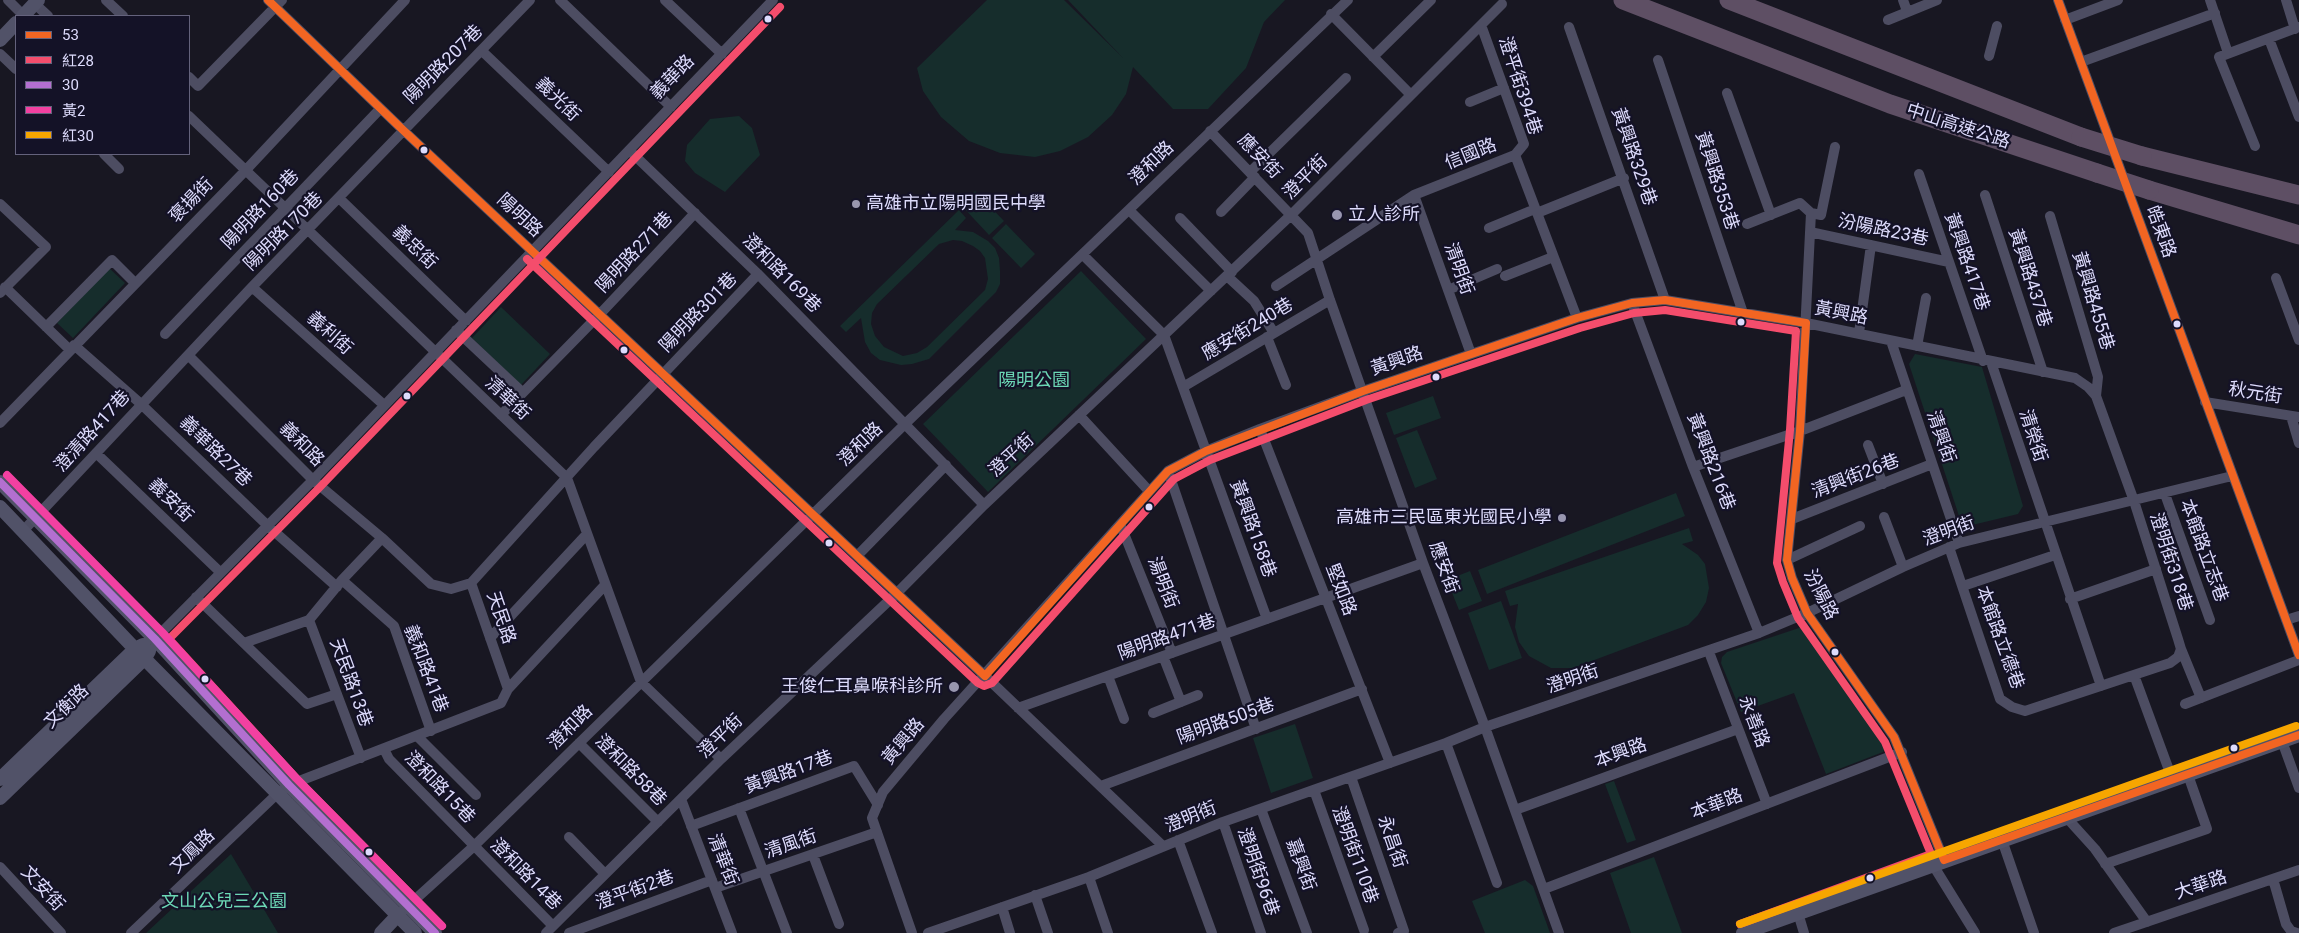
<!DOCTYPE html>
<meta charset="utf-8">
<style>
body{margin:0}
#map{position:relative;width:2299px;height:933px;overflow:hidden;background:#181722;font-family:Roboto,"Noto Sans TC",sans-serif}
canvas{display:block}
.legend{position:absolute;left:15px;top:15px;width:175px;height:140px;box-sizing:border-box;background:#141227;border:1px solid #64627c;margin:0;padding:6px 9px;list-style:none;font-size:15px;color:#dddbfc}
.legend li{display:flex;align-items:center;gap:10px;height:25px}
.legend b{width:25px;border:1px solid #64627c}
</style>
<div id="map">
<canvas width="2299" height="933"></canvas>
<ul class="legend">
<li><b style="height:6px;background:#f26522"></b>53</li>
<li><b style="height:6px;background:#f44d6c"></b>紅28</li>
<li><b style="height:6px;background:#b36fd0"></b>30</li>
<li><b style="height:6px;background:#f240a1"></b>黃2</li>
<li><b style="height:6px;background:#f7a600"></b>紅30</li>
</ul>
</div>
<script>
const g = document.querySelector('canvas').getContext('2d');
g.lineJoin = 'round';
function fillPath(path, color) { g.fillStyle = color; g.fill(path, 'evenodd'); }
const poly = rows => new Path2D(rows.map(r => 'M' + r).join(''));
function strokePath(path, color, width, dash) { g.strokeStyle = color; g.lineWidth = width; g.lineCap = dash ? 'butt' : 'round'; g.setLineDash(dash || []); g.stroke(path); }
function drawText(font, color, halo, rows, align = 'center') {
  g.font = font + ' Roboto,"Noto Sans TC",sans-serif'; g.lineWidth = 4.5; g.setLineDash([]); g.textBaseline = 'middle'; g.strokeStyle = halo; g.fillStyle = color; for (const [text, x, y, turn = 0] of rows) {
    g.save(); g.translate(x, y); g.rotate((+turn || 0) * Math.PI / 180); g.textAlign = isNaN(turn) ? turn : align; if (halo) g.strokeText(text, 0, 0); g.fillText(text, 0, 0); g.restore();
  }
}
fillPath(poly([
 [987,0,1064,0,1123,58,1068,0,1285,0,1264,22,1246,68,1208,109,1173,109,1133,67,1126,94,1112,115,1088,137,1060,151,1035,157,1000,153,969,141,941,117,923,91,917,68],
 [739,116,752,128,760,155,725,192,695,173,685,161,687,145,710,119],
 [975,191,1004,221,989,235,961,205],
 [959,210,966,218,955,230,973,232,988,241,995,248,999,258,1000,271,1000,284,996,292,929,359,912,364,901,365,880,360,871,353,865,342,861,318,846,332,840,326],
 [953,240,962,241,973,246,980,251,985,258,988,279,985,290,927,347,917,353,903,356,884,347,875,336,871,324,872,313,877,304,939,244],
 [1006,224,1035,254,1021,268,992,238],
 [109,268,125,283,73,338,57,323],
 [1081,271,1146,339,988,492,923,424],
 [501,307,550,354,521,385,472,338],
 [1915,354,1982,367,2023,506,2018,514,1968,526,1961,522,1909,364],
 [1433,396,1441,418,1394,435,1386,413],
 [1417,430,1437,479,1415,488,1396,438],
 [1676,493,1685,516,1487,594,1478,570],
 [1689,528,1693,541,1682,544,1698,555,1705,564,1709,588,1706,602,1698,615,1688,625,1573,668,1551,668,1529,656,1519,642,1515,627,1518,604,1510,606,1505,591],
 [1470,571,1482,601,1459,610,1447,580],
 [1501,601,1522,658,1489,670,1468,613],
 [1802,627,1809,630,1883,734,1887,743,1883,752,1826,774,1794,693,1741,712,1721,663,1722,657,1727,652],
 [1295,724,1313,778,1271,793,1253,738],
 [1614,781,1636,840,1627,843,1605,784],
 [231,854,278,933,146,933],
 [1654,857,1682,933,1631,933,1610,873],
 [1525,880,1533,886,1550,933,1485,933,1472,901]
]), '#162d2c');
strokePath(poly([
 [8,0,23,15],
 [106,0,123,16],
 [268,0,403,130,985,676,1163,846],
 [560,0,671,107],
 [665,0,722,54],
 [1903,0,1907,11],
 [2058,0,2299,655],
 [2210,0,2228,53],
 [2286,0,2295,29],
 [35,4,48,16],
 [1331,14,1411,95],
 [1888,20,1937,0],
 [2065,20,2118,0],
 [1481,25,1524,144,1515,155],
 [1569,27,1665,300],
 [2269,39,2299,117],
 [482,51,609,172],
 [0,54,16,69],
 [1989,56,1997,26],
 [1373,57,1431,0],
 [1658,60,1743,313],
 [2081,62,2215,13],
 [189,77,198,86,282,0],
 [1727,93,1771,215],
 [1470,102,1504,88],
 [189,116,567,478,641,682,721,759],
 [1210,131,1308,233,1330,300,1423,563,1485,727,1559,933],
 [2255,146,2219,57,2299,27],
 [630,151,758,274,984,505],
 [104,154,119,169],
 [1250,172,1346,78],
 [1919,174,1983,361],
 [1414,195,1471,354],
 [1985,195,2043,372],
 [340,199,466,321],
 [0,204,46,247,0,293],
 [1129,210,1211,291],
 [1221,212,1255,177],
 [1537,213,1624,178],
 [1811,213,1800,431,1787,560,1792,578,1807,613,1894,737,1944,860],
 [1811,213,1821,215,1835,147],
 [2050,216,2098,377,2096,396],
 [1180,218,1232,272],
 [1747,224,1800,203,1811,213],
 [1489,228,1535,209],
 [1810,232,1949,262],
 [1083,255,1164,335,1267,619],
 [1227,276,1254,301,1274,333],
 [1505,276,1553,257],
 [2276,278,2299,340],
 [1276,286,1414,195,1515,155,1577,318],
 [5,287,70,350],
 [252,287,384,405],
 [1448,290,1497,269],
 [1632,303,1693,467,1759,633],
 [46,327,112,260,135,283],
 [456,330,522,392],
 [1859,333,1871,245],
 [165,334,380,109],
 [1267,337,1286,385],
 [1891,341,1959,543],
 [74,345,141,404,267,525,337,587],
 [1917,346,1926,298],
 [189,356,313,480,382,538,431,584,451,589,471,583],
 [1991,362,2101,686],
 [1183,387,1330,300],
 [2205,402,2299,417],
 [501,415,600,314,695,213],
 [1079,415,1149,491],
 [2291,416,2299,443],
 [0,423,245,171,405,0],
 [1260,429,1390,763],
 [1868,445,1883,484],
 [96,453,220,572],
 [1693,467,1800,431,1906,390],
 [1168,471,1256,729],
 [2165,494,2210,620],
 [1884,517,1903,567],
 [1792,519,1932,464],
 [1121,526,1172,653],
 [23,531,252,287,530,0],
 [857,556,946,465],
 [1787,560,1860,526],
 [342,580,394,626,431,731],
 [1963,586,2055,555],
 [196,597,307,704,337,694],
 [2070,599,2156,569],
 [309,620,361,758],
 [2286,620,2299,616],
 [490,638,587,534],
 [155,639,313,480,773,0],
 [244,643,309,620,342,580,382,538],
 [2181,649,2201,698],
 [1709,652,1767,804],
 [1163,656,1181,702],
 [2134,675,2173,781],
 [1108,676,1124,719],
 [508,689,605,585],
 [2185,704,2299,660],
 [1018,708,1423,563],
 [1153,713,1198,695],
 [417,736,476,795],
 [2282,741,2299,788],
 [579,743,658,822],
 [1446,743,1497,883],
 [384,749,389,759,553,926],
 [1351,777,1404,931,1398,933],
 [1101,786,1362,689],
 [1314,790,1364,930],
 [681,799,732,933],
 [739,808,787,933],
 [1261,809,1307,933],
 [1515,810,1738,729],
 [2066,817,2095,849,2147,922],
 [1223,822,1261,933],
 [691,826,854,766,878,805],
 [569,837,605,874],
 [1178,840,1212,933],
 [2002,840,2034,933],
 [813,855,839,924],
 [2105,864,2207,829,2188,775],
 [1933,865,1975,933],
 [0,867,61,933],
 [1089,877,1108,933],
 [2273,879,2286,924,2291,931,2297,933],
 [715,888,877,832],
 [1544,889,1902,752],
 [1035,895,1048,933],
 [1002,907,1010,933],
 [1798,913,1804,933],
 [398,915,473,847,905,424,1348,0],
 [131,933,277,794,289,785,501,703,508,689,471,583,594,447,758,274],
 [546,933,721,759,897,593,984,505,1291,215,1502,4],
 [569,933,712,880],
 [912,933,872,818,883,792,944,719,1168,471,1206,451,1260,429,1363,391,1577,318,1632,303,1665,300,1806,323,2075,378,2088,387,2096,396,2134,501,2178,639,2181,649,2178,657,2170,663,2025,711,2012,707,2000,699,1949,547],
 [928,933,1089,877,1223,822,1446,743,1485,727,1759,633,1807,613,1903,567,1959,543,2232,476],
 [2114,933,2299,870]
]), '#4d4d62', 10);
strokePath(poly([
 [23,16,38,0],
 [0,40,16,23],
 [0,482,155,639,289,785,435,933],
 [0,507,135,649,415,933],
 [0,779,135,649,143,645],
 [0,798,145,658,149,651],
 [381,933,398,915],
 [1743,933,2299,735]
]), '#515268', 14);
strokePath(poly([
 [1623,0,1890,104,2097,173],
 [1729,0,2081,137],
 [2142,156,2299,195],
 [2149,190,2299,235]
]), '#5e4f64', 19);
strokePath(poly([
 [2081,137,2142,156],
 [2097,173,2149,190]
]), '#5e4f64', 19);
strokePath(poly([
 [268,0,403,130,985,676],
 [2058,0,2299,655],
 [1806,323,1800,431,1787,560,1792,578,1807,613,1894,737,1944,860],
 [985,676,1168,471,1206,451,1363,391,1577,318,1632,303,1665,300,1806,323],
 [1944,860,2299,735]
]), '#f26522', 8);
strokePath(poly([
 [527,259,978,683,984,686,992,683,1174,479,1210,460,1366,400,1580,328,1634,313,1665,310,1796,331,1790,430,1777,563,1783,582,1798,618,1885,742,1931,854,1740,924],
 [442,926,296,778,169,639,320,487,780,7]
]), '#f44d6c', 8);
strokePath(poly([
 [0,482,155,639,289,785,435,933]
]), '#b36fd0', 8);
strokePath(poly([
 [7,475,162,632,296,778,442,926]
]), '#f240a1', 8);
strokePath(poly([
 [1740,924,2296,726]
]), '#f7a600', 8);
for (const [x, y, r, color] of [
 [768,19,4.5,"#dddbfc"],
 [424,150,4.5,"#dddbfc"],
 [856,204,5,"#9896b0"],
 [1337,215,6,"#9896b0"],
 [1741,322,4.5,"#dddbfc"],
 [2177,324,4.5,"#dddbfc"],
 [624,350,4.5,"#dddbfc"],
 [1436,377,4.5,"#dddbfc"],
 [407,396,4.5,"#dddbfc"],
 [1149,507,4.5,"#dddbfc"],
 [1562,518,5,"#9896b0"],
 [829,543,4.5,"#dddbfc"],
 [1835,652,4.5,"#dddbfc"],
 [205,679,4.5,"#dddbfc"],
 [954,687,6,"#9896b0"],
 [2234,748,4.5,"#dddbfc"],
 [369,852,4.5,"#dddbfc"],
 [1870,878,4.5,"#dddbfc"]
]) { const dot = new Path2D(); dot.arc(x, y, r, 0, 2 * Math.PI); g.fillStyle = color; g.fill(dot); strokePath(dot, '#141227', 2); }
drawText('18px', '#dddbfc', '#141227', [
 ["陽明路207巷",444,65,-45],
 ["義華路",673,78,-46],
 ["澄平街394巷",1519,86,72],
 ["義光街",557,100,44],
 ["中山高速公路",1958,127,18],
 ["信國路",1471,155,-22],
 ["應安街",1259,157,46],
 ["黃興路329巷",1633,157,71],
 ["澄和路",1152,164,-44],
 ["澄平街",1306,178,-45],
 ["黃興路353巷",1716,181,72],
 ["褒揚街",192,201,-46],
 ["陽明路160巷",261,210,-46],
 ["陽明路",519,216,43],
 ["汾陽路23巷",1883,231,12],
 ["陽明路170巷",284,232,-45],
 ["皓東路",2160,232,70],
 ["義忠街",414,248,44],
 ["陽明路271巷",635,253,-47],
 ["黃興路417巷",1966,262,71],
 ["清明街",1458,269,70],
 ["澄和路169巷",781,274,45],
 ["黃興路437巷",2029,278,72],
 ["黃興路455巷",2092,301,73],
 ["陽明路301巷",699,313,-46],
 ["黃興路",1841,314,11],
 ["應安街240巷",1248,330,-31],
 ["義利街",329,334,42],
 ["黃興路",1397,362,-19],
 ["秋元街",2255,394,9],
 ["清華街",507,399,43],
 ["澄清路417巷",93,432,-48],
 ["清榮街",2032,436,72],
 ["清興街",1940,437,71],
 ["義和路",301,445,45],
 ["澄和路",861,445,-44],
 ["義華路27巷",215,452,44],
 ["澄平街",1012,456,-43],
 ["黃興路216巷",1710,462,69],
 ["清興街26巷",1856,477,-21],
 ["義安街",170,501,44],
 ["黃興路158巷",1252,529,70],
 ["澄明街",1949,532,-20],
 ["本館路立志巷",2203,551,70],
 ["澄明街318巷",2170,562,72],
 ["應安街",1443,568,70],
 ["湯明街",1162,583,69],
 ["堅如路",1340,590,69],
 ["汾陽路",1820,595,63],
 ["天民路",500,618,71],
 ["陽明路471巷",1167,638,-20],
 ["本館路立德巷",1999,638,70],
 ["義和路41巷",425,669,69],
 ["澄明街",1573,680,-19],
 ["天民路13巷",350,683,70],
 ["文衡路",67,707,-44],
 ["陽明路505巷",1226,722,-20],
 ["永善路",1753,722,69],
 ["澄和路",571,728,-45],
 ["澄平街",721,737,-44],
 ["黃興路",904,742,-50],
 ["本興路",1621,754,-20],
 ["澄和路58巷",630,771,45],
 ["黃興路17巷",789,773,-20],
 ["澄和路15巷",439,788,46],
 ["本華路",1717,805,-21],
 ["澄明街",1191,818,-22],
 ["永昌街",1391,842,71],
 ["清風街",791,845,-19],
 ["文鳳路",193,852,-44],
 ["澄明街110巷",1354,855,70],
 ["清華街",722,860,69],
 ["嘉興街",1300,865,70],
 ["澄明街96巷",1257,872,71],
 ["澄和路14巷",525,875,45],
 ["大華路",2201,886,-19],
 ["文安街",42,889,47],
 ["澄平街2巷",635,891,-20]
]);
drawText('18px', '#dddbfc', '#141227', [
 ["高雄市立陽明國民中學",866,204],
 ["立人診所",1348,215],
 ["高雄市三民區東光國民小學",1552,518,"right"],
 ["王俊仁耳鼻喉科診所",943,687,"right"]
], 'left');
drawText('18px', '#6cd7b6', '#141227', [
 ["陽明公園",1034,381],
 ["文山公兒三公園",224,902]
]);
</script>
